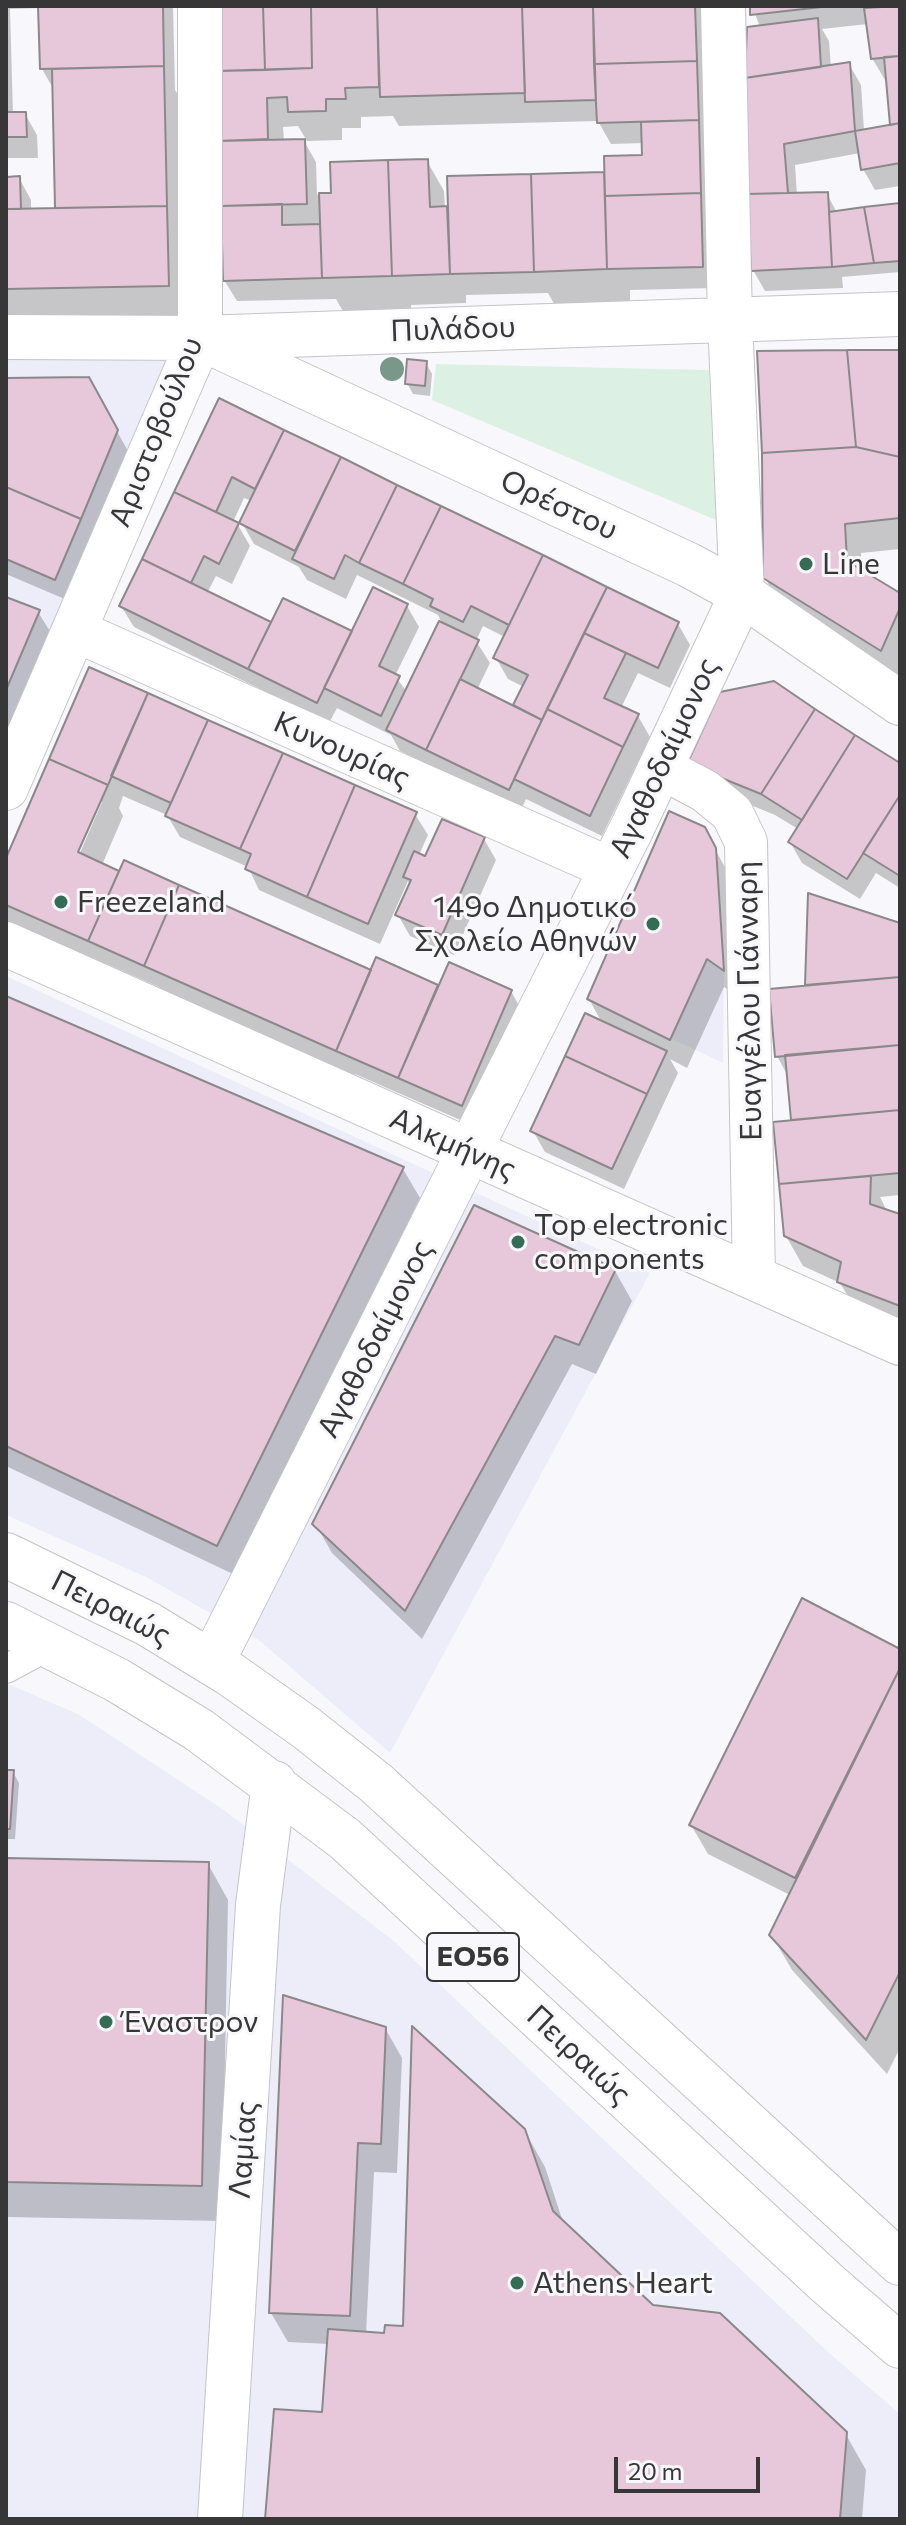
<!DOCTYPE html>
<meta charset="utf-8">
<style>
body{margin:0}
#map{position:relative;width:906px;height:2525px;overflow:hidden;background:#f8f8fc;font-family:Commissioner,sans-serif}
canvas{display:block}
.frame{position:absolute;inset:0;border:8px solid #373738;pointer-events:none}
.scale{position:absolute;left:614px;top:2457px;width:146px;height:36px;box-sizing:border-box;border:4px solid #373738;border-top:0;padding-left:10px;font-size:24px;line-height:28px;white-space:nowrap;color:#373738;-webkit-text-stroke:6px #f8f8fc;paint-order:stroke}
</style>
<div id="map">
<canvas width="906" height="2525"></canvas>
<div class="frame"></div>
<div class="scale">20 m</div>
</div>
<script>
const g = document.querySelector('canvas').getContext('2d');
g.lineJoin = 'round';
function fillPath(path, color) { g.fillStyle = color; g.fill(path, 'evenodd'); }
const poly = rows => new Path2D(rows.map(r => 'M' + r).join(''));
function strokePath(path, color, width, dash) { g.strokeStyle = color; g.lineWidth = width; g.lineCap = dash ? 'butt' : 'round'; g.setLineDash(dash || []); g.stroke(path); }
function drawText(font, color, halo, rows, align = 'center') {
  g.font = font + ' Commissioner,sans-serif'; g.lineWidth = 6; g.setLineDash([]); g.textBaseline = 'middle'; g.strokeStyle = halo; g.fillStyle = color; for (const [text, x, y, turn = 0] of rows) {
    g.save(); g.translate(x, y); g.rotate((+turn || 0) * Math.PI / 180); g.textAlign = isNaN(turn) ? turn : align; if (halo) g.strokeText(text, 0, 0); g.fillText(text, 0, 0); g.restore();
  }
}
fillPath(poly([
 [200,338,6,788,6,339],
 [669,811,705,827,716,848,724,971,723,1063,587,999],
 [6,976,650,1273,390,1753,260,1641,146,1577,6,1515],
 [6,1683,78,1714,224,1810,395,1942,828,2352,900,2414,900,2519,6,2519]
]), '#ecedf8');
fillPath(poly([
 [436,364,709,370,716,520,432,400]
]), '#dcf1e3');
fillPath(poly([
 [6,6,173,6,175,90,180,98,185,315,6,319],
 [40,8,42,69,54,90,57,210,31,211,31,200,19,178,6,178,6,158,38,158,37,135,25,114,13,114,10,9],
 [216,6,704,6,714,288,630,290,630,311,560,314,548,293,466,295,466,303,411,305,411,311,344,313,336,299,237,301,224,280],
 [393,116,399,126,598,121,611,144,644,143,644,157,606,174,449,178,450,215,445,208,444,191,427,161,333,195,317,195,316,162,304,141,342,140,342,128,361,128,361,117],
 [298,126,307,141,284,141,283,127],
 [752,6,868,6,869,9,900,6,900,186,875,190,863,169,860,153,795,165,797,195,827,194,837,213,900,207,900,272,842,277,843,288,765,291,753,270,760,27],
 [868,24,872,58,885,80,888,79,892,127,864,131,861,85,849,64,831,68,829,41,822,29],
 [900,352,900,549,861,553,862,572,900,595,898,679,782,608,765,578],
 [426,363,432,374,430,396,413,394,407,383],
 [88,379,134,462,67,600,6,574,6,380],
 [220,401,678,624,690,645,670,688,638,673,622,706,638,716,650,737,602,836,526,799,521,810,400,751,391,735,337,708,329,723,134,627,121,606],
 [244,498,252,501,242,523,254,544,299,567,307,580,346,599,357,575,438,615,441,621,407,692,395,676,419,627,407,606,353,634,272,625,207,593,216,576,232,584,250,546,238,525,233,522],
 [483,626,505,637,496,658,508,679,524,687,514,708,477,690,490,663,476,641],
 [6,599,38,612,51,633,6,738],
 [90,670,415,814,428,835,419,855,426,859,484,839,496,860,454,955,410,936,398,915,410,886,408,881,380,944,259,890,248,867,180,837,167,815,123,796,119,808,123,816,102,865,119,875,369,972,377,960,439,987,511,991,523,1013,474,1126,355,1074,353,1079,164,996,159,987,107,964,105,970,6,923,6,863],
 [98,802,102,802,76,862,72,861],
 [689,764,900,764,900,888,876,873,860,899,802,863,790,842,798,829,775,815,702,785],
 [704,829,732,880,740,998,724,987,687,1068,670,1059,678,1073,624,1189,545,1152,533,1131,602,1023,589,999],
 [810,896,900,925,900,1195,880,1197,887,1211,900,1216,900,1328,857,1311,840,1283,803,1266,786,1236,775,1124,796,1122,789,1078,777,1056,808,987],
 [6,998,403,1169,420,1198,235,1575,6,1466],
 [615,1271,632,1301,596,1374,572,1364,422,1639,332,1553,315,1523],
 [900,1651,900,2048,887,2074,792,1970,771,1934,790,1895,708,1854,691,1825],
 [6,1772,13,1772,19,1783,15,1839,6,1839],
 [6,1860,208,1864,228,1900,222,2221,6,2217],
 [385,2028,402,2058,397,2173,374,2172,366,2334,386,2335,405,2328,524,2130,545,2167,564,2225,652,2307,845,2433,866,2470,862,2519,267,2519,324,2415,329,2344,288,2342,271,2313]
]), '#0003');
const building = poly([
 [38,6,163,6,164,66,40,69,38,6],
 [214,6,263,6,265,70,216,71,214,6],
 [263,6,311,6,312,68,265,70,263,6],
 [311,6,377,6,379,87,345,88,346,99,326,99,326,111,288,112,287,97,267,98,268,139,218,141,216,71,312,68,311,6],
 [377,6,522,6,525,93,380,97,377,6],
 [522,6,593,6,596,100,525,102,522,6],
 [593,6,695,6,697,61,594,64,593,6],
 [750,6,831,6,750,15,750,6],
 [900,6,900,56,871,59,864,8,900,6],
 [818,18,821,67,745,78,747,27,818,18],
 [900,56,900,123,890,125,884,57,900,56],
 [697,61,699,120,597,123,594,64,697,61],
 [850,62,855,131,784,144,788,193,747,194,745,78,850,62],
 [164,66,167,206,55,208,52,69,164,66],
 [6,112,26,112,27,137,6,137,6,112],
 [699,120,701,193,605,196,604,156,642,155,641,122,699,120],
 [900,123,900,163,861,170,855,131,900,123],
 [305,139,307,204,221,206,218,141,305,139],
 [428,159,430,207,447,206,450,274,392,276,388,160,428,159],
 [388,160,392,276,322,278,319,193,331,193,330,162,388,160],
 [604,172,607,269,534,272,531,174,604,172],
 [531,174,534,272,450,274,447,176,531,174],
 [20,176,21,209,6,209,6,177,20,176],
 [828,192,832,267,751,271,747,194,828,192],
 [701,193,703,267,607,269,605,196,701,193],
 [900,203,900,261,874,263,864,207,900,203],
 [282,204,282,225,320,224,322,278,223,281,221,206,282,204],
 [167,206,169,286,6,289,6,209,167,206],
 [864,207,874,263,832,267,829,212,864,207],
 [847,350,900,350,900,457,856,447,847,350],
 [847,350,856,447,762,453,757,351,847,350],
 [407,359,427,361,425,386,405,384,407,359],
 [89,377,118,430,81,519,6,487,6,378,89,377],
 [219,398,284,430,255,489,232,477,216,512,174,492,219,398],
 [284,430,341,457,295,551,239,523,284,430],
 [856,447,900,457,900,518,845,524,847,561,900,593,900,608,881,651,763,578,762,453,856,447],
 [341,457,397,485,359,563,345,555,334,579,292,559,341,457],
 [397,485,441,506,403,584,359,563,397,485],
 [6,487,81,519,55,580,6,559,6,487],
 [174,492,239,523,219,564,204,556,191,583,142,559,174,492],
 [441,506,543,555,509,625,471,606,463,622,430,606,433,599,403,584,441,506],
 [543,555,607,587,542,720,513,705,528,675,493,658,543,555],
 [142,559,271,622,248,669,119,606,142,559],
 [373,587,408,604,379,666,400,676,381,716,324,688,373,587],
 [607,587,679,622,658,668,584,633,607,587],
 [6,597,40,610,6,690,6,597],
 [283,598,352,631,317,703,248,669,283,598],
 [439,621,479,640,426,750,386,730,439,621],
 [584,633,626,653,604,698,639,714,623,747,547,709,584,633],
 [89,667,148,693,108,785,49,759,89,667],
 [460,679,542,720,509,790,426,750,460,679],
 [774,681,815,709,761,794,687,764,720,692,774,681],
 [148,693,208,720,171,803,111,776,148,693],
 [547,709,623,747,590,816,514,779,547,709],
 [815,709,855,735,802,820,761,794,815,709],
 [208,720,283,753,240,849,165,816,208,720],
 [855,735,900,763,900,795,847,879,788,842,855,735],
 [283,753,355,785,307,897,245,869,251,854,240,849,283,753],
 [49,759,108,785,78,852,119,871,88,941,6,905,6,858,49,759],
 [355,785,417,812,368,924,307,897,355,785],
 [900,795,900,876,863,853,900,795],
 [669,811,705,827,716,848,724,971,707,959,670,1040,587,999,669,811],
 [442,819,485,837,442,935,395,915,411,880,403,877,414,851,425,856,442,819],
 [124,860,179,885,144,966,88,941,124,860],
 [179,885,371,970,336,1051,144,966,179,885],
 [808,893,900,923,900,977,805,985,808,893],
 [376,957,438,985,398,1078,336,1051,376,957],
 [449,962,512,990,462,1106,398,1078,449,962],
 [900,977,900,1045,775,1057,769,989,900,977],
 [6,996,404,1167,217,1546,6,1446,6,996],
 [585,1013,667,1051,647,1094,565,1056,585,1013],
 [900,1045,900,1110,791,1120,785,1055,900,1045],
 [565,1056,647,1094,612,1169,530,1131,565,1056],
 [900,1110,900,1173,779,1184,773,1122,900,1110],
 [871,1176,870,1204,900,1214,900,1306,837,1282,841,1262,784,1236,779,1184,871,1176],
 [474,1205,616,1269,579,1345,555,1336,405,1611,312,1524,474,1205],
 [802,1598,900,1649,900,1668,795,1878,689,1825,802,1598],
 [900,1668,900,1972,866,2040,769,1935,900,1668],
 [6,1770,14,1770,10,1829,6,1829,6,1770],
 [6,1858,209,1862,202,2186,6,2182,6,1858],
 [283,1995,386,2027,381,2144,358,2143,350,2316,269,2313,283,1995],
 [412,2026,525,2129,553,2211,653,2305,720,2313,847,2432,840,2519,265,2519,274,2409,322,2412,328,2329,384,2333,385,2325,403,2326,412,2026]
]);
fillPath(building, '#e7c8db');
strokePath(building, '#8b888a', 2);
const service = poly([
 [6,1669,49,1646]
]);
const pedestrian = poly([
 [74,630,611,869],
 [660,767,705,791,732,813,746,842,754,1277]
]);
const minor = poly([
 [6,337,200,338,900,314],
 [209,342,689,565,742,594,900,703],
 [6,788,200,338,200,6],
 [6,944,900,1343],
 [212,1662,632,828,742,594,730,320,723,6],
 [220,2519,258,1905,274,1783]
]);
const primary = poly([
 [6,1555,148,1624,230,1674,305,1727,376,1783,900,2263],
 [6,1624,117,1680,199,1730,345,1839,828,2284,900,2346]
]);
strokePath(service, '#c4c4c8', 30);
strokePath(pedestrian, '#c4c4c8', 44);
strokePath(minor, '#c4c4c8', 46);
strokePath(primary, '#c4c4c8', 46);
strokePath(service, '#fff', 28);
strokePath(pedestrian, '#fff', 42);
strokePath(minor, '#fff', 44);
strokePath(primary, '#fff', 44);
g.fillStyle = '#7a988a';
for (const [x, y] of [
 [392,369]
]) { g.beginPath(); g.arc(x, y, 12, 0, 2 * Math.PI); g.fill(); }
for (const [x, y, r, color] of [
 [806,564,8,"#346c54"],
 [61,902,8,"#346c54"],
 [653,924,8,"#346c54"],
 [518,1242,8,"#346c54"],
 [106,2022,8,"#346c54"],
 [517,2283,8,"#346c54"]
]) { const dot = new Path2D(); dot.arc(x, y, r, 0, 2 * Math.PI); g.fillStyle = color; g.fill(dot); strokePath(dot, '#f8f8fc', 3); }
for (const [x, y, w] of [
 [473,1957,92]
]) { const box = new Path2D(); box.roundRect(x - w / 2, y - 24, w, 48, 6); g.fillStyle = '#f8f8fc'; g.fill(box); strokePath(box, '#373738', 2); }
drawText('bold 28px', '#373738', null, [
 ["ΕΟ56",473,1957]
]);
drawText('30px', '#373738', '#f8f8fc', [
 ["Πυλάδου",453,329,-2],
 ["Αριστοβούλου",156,432,-68],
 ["Ορέστου",559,505,25],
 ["Κυνουρίας",342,750,24],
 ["Αγαθοδαίμονος",664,758,-65],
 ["Ευαγγέλου Γιάνναρη",749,1001,-91],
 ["Αλκμήνης",453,1144,24],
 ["Αγαθοδαίμονος",375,1339,-63],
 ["Πειραιώς",111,1608,27],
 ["Πειραιώς",579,2055,43],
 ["Λαμίας",243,2150,-86]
]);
drawText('30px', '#373738', '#f8f8fc', [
 ["Line",822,564],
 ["Freezeland",77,902],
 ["149ο Δημοτικό",637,907,"right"],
 ["Σχολείο Αθηνών",637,941,"right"],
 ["Top electronic",534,1225],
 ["components",534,1259],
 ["Έναστρον",122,2022],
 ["Athens Heart",533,2283]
], 'left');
</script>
